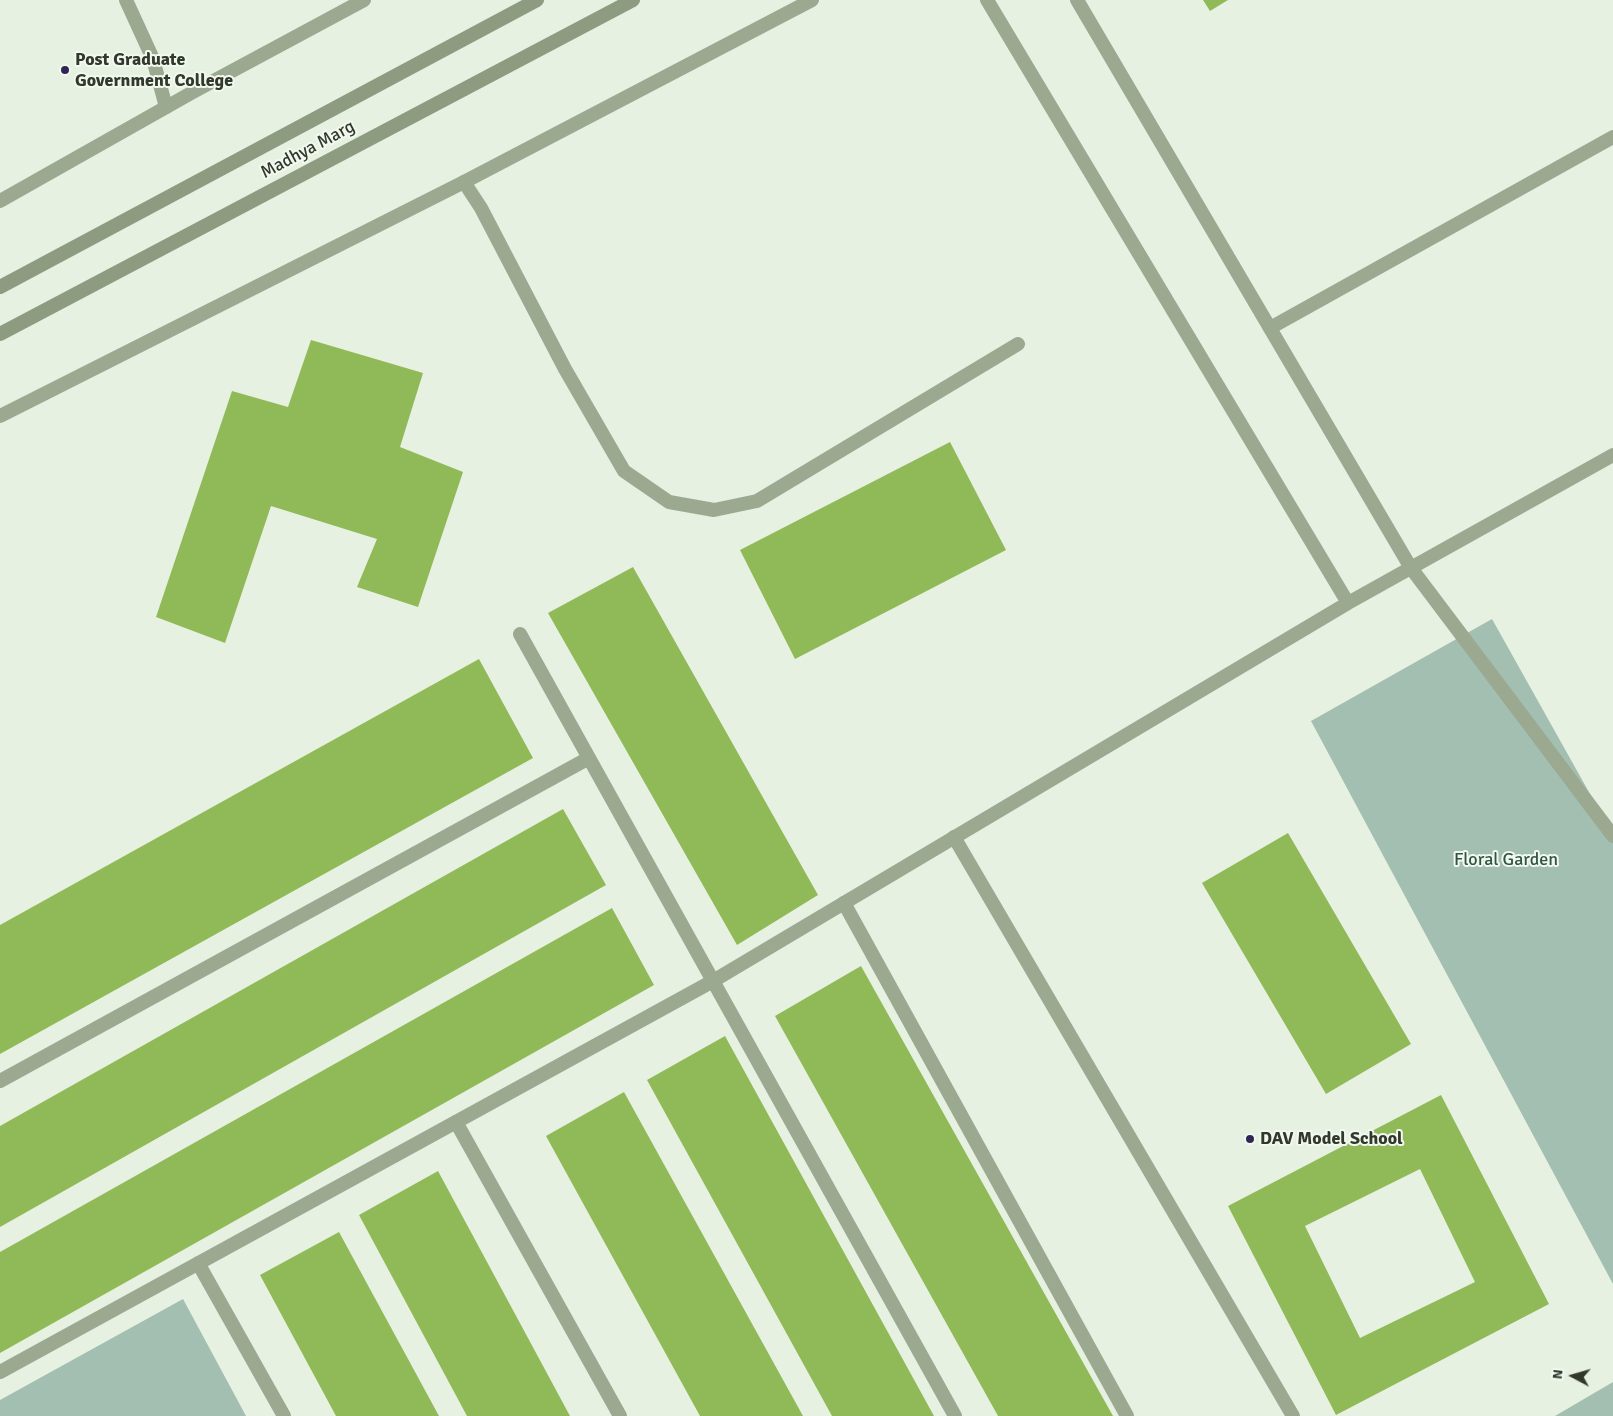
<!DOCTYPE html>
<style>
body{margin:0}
#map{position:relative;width:1613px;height:1416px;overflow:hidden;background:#e6f1e2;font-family:Signika,sans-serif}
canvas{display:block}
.north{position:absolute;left:1548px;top:1351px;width:50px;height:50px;-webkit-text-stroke:4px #f1f9ee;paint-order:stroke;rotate:276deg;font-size:14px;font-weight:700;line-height:20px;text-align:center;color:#32382c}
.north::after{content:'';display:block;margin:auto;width:18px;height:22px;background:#32382c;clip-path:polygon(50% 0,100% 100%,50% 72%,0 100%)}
</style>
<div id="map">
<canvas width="1613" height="1416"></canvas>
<div class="north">N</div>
</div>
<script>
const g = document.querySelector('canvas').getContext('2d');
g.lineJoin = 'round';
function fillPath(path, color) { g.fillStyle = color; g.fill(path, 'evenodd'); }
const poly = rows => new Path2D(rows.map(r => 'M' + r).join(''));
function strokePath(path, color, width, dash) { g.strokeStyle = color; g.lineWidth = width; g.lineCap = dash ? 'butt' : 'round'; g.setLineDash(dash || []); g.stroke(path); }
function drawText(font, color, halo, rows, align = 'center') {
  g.font = font + ' Signika,sans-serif'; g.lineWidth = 4; g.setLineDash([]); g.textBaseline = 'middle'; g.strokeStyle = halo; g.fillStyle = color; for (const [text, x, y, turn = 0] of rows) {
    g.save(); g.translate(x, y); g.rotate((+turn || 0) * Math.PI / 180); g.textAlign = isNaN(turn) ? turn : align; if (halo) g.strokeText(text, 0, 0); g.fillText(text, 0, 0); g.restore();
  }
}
fillPath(poly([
 [1492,619,1613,835,1613,1284,1311,721],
 [183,1299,246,1416,0,1416,0,1400],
 [1613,1382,1613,1416,1555,1416]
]), '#a3bfb2');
fillPath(poly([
 [1203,0,1228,0,1210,11],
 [311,340,423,373,400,447,463,472,418,607,357,587,377,539,271,506,225,643,156,617,232,391,288,407],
 [950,442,1006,550,795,659,740,550],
 [633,567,818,895,737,945,548,613],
 [479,659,533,758,0,1054,0,925],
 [563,809,606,885,0,1227,0,1126],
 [1288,833,1411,1044,1326,1094,1202,883],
 [612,908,654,985,0,1353,0,1252],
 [861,966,1113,1416,998,1416,775,1016],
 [725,1036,934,1416,832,1416,647,1080],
 [624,1092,803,1416,700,1416,546,1136],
 [1441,1095,1549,1304,1336,1415,1228,1206],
 [1420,1169,1475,1282,1360,1338,1305,1226],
 [438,1171,570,1416,467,1416,359,1215],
 [339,1232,439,1416,336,1416,260,1275]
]), '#90ba57');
strokePath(poly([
 [126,0,153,59,166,107],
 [464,182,481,208,565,369,624,471,669,502,714,510,757,501,1018,344],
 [1411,568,1613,836],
 [954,837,1293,1416]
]), '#9ba991', 14);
strokePath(poly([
 [1270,328,1613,137],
 [520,634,955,1416],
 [844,903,1127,1416],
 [0,1081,589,758],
 [198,1263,284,1416],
 [0,1372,456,1122]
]), '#9ba991', 14);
strokePath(poly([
 [987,0,1348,603],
 [1077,0,1411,568],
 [0,201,193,92,364,0],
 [0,416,464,182,812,0],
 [620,1416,456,1122,713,981,1348,603,1613,455]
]), '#9ba991', 14);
strokePath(poly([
 [0,287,537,0],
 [0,334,633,0]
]), '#8d9c80', 14);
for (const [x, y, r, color] of [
 [65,70,5,"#312556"],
 [1250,1139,5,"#312556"]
]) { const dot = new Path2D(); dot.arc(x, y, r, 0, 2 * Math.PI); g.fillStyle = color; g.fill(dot); strokePath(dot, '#f1f9ee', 2); }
drawText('bold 18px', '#32382c', '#f1f9ee', [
 ["Post Graduate",75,60],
 ["Government College",75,81],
 ["DAV Model School",1260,1139]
], 'left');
drawText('18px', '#32382c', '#f1f9ee', [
 ["Madhya Marg",308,150,-28]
]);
drawText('18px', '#325445', '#f1f9ee', [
 ["Floral Garden",1506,860]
]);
</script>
